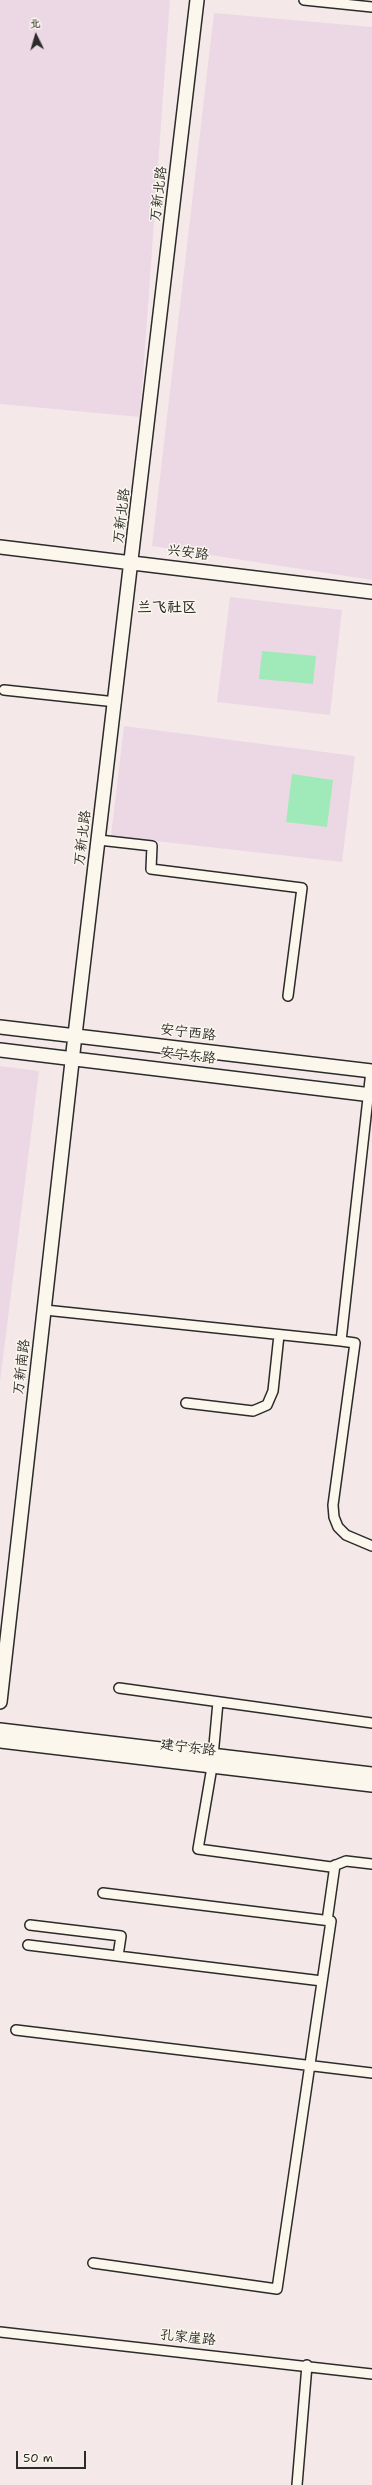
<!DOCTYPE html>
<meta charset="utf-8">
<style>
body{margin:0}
#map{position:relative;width:372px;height:2485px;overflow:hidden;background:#f4e9e8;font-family:"Shantell Sans","LXGW WenKai TC",sans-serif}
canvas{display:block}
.north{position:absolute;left:16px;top:16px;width:40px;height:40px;-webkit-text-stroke:3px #fbf7ec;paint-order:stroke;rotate:355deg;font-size:11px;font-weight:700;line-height:16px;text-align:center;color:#2b2b2b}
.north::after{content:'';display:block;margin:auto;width:14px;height:18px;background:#2b2b2b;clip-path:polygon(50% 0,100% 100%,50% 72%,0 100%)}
.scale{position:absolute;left:16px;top:2451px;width:70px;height:18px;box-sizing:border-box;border:2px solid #2b2b2b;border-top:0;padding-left:5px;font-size:12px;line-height:14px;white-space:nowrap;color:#2b2b2b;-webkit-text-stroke:3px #fbf7ec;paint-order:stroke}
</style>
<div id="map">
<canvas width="372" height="2485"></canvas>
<div class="north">北</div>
<div class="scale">50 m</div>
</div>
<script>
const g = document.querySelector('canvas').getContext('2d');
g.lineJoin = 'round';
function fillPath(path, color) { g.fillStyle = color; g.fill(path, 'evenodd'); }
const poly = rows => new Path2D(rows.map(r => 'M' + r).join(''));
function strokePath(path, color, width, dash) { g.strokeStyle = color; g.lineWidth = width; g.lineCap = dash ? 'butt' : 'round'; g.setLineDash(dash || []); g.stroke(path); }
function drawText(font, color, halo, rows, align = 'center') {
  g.font = font + ' "Shantell Sans","LXGW WenKai TC",sans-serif'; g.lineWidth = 3; g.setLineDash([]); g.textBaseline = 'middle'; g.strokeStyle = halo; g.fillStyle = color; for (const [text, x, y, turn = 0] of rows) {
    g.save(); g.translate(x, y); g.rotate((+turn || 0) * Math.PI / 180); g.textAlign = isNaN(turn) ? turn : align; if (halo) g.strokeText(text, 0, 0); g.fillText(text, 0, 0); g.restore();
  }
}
fillPath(poly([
 [0,0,170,0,140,417,0,404],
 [214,13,372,27,372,580,152,546],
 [230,597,342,610,330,715,217,702],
 [124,726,355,756,342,862,111,836],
 [0,1066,39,1071,0,1382]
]), '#ebd8e4');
fillPath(poly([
 [262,651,316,656,313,684,259,679],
 [292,774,333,780,327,827,286,822]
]), '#a0eab9');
const street = poly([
 [304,0,372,7],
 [4,690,116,702],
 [99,840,152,846,151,869,302,888,288,996],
 [45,1310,341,1341,371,1071],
 [341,1341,355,1343,333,1505,334,1517,338,1527,346,1535,372,1546],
 [186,1403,253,1411,267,1405,273,1391,279,1335],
 [119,1688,372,1723],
 [218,1702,212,1767,198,1849,331,1867,346,1861,372,1864],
 [327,1921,335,1865],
 [30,1925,121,1936,118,1956],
 [28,1945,322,1981],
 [16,2030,372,2073],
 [93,2263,277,2289,331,1921,103,1893],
 [0,2332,372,2374],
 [297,2485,307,2365]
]);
const secondary = poly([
 [0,547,372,592],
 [0,1027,372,1071],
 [0,1050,372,1095],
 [0,1702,75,1035,197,0],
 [0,1730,372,1774],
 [0,1741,372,1785]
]);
strokePath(street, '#2b2b2b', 12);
strokePath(secondary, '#2b2b2b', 16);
strokePath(street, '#fbf7ec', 9);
strokePath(secondary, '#fbf7ec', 13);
drawText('14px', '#2b2b2b', '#fbf7ec', [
 ["万新北路",159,194,-83],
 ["万新北路",122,516,-83],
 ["兴安路",188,553,7],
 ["万新北路",83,838,-83],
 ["安宁西路",188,1033,7],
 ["安宁东路",188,1056,7],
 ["万新南路",22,1367,-83],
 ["建宁东路",188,1748,7],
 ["孔家崖路",188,2338,6]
]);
drawText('bold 15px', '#2b2b2b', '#fbf7ec', [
 ["兰飞社区",167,608]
]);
</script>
